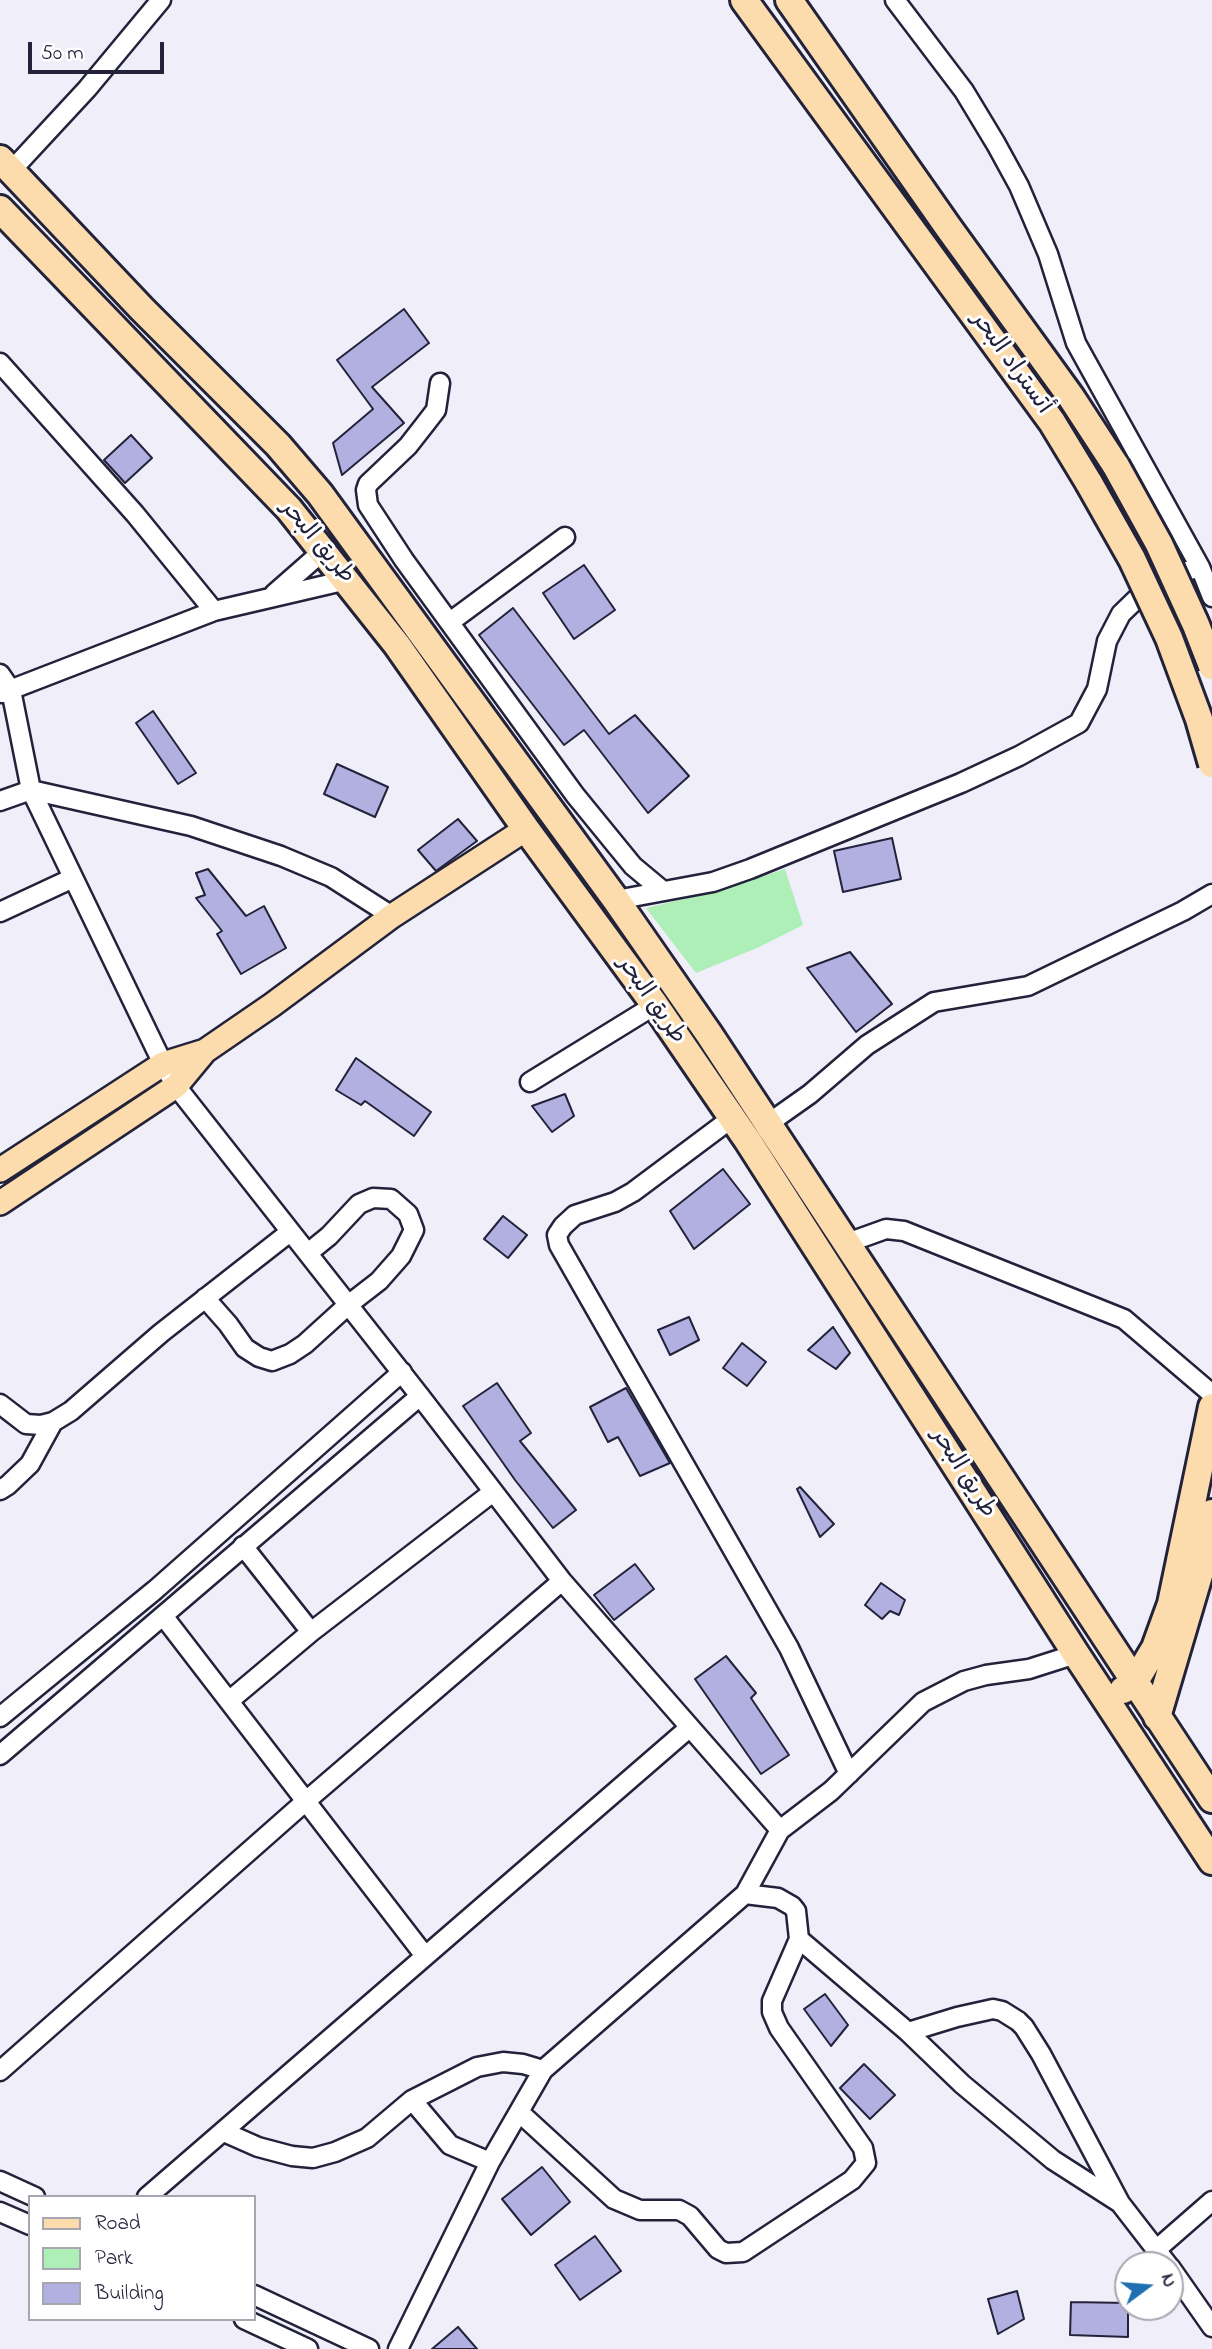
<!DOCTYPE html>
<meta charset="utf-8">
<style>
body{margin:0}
#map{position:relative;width:1212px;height:2349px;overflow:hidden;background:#f0eff9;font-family:"Indie Flower",sans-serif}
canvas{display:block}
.legend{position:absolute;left:28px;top:2195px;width:228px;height:126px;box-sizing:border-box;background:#fff;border:2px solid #a7a7b1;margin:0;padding:9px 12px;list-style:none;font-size:21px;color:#22223b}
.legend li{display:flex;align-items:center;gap:14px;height:35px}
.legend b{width:35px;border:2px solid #a7a7b1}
.north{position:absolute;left:1114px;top:2251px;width:70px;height:70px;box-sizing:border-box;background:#fff;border:2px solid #a7a7b1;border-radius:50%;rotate:74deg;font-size:19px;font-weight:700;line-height:28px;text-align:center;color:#22223b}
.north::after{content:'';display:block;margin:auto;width:24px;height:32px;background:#1f6fb2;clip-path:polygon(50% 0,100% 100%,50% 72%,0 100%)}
.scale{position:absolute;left:28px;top:42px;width:136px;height:32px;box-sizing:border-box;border:4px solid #22223b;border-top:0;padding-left:9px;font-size:21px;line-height:24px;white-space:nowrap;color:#22223b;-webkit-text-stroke:5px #fff;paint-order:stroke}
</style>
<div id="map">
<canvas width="1212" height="2349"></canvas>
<ul class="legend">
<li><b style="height:9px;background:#fcdcac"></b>Road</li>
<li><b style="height:19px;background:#aeeeb7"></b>Park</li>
<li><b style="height:19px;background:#b2afe1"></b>Building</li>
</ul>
<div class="north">N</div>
<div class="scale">50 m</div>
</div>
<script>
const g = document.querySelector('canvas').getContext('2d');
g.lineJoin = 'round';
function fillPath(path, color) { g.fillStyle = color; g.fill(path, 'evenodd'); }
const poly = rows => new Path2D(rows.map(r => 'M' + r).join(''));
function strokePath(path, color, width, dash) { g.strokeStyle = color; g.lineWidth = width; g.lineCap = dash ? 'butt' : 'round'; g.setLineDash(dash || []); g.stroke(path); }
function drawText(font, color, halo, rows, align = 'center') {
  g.font = font + ' "Indie Flower","Playpen Sans Arabic",sans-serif'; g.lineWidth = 6; g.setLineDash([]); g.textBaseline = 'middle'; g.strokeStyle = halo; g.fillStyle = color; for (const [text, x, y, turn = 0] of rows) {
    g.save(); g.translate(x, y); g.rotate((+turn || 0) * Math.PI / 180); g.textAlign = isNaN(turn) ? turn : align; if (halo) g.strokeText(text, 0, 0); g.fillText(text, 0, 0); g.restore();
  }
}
fillPath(poly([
 [785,869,803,925,757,948,696,973,646,908,714,892]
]), '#aeeeb7');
const building = poly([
 [404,309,429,343,372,387,404,423,342,475,333,443,373,409,337,360,404,309],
 [131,435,152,458,125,483,104,460,131,435],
 [584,565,615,610,574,639,543,593,584,565],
 [513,608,609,734,635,715,689,776,648,813,584,730,564,745,479,635,513,608],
 [153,711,196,773,178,784,136,723,153,711],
 [337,764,388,787,375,817,324,794,337,764],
 [458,819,477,841,436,871,418,850,458,819],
 [892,838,901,879,843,892,834,851,892,838],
 [208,869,246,916,264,906,286,948,241,974,217,934,222,931,196,898,205,895,196,873,208,869],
 [850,952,892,1004,856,1032,807,968,850,952],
 [356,1058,431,1112,414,1136,365,1101,361,1105,336,1090,356,1058],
 [565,1094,574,1116,552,1132,532,1106,565,1094],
 [723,1169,750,1204,694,1249,670,1211,723,1169],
 [503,1216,527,1235,508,1258,484,1239,503,1216],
 [689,1317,699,1340,670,1355,658,1330,689,1317],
 [833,1327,850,1353,836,1369,808,1350,833,1327],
 [742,1343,766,1362,747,1386,723,1368,742,1343],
 [497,1383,531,1433,520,1441,576,1510,553,1528,515,1480,463,1406,497,1383],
 [626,1388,670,1463,640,1476,618,1437,608,1442,590,1407,626,1388],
 [800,1487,834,1524,820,1537,797,1489,800,1487],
 [635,1564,654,1589,614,1620,594,1595,635,1564],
 [881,1583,905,1600,899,1615,890,1611,882,1619,865,1605,881,1583],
 [726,1656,756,1693,751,1698,789,1755,761,1774,695,1679,726,1656],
 [825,1994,848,2025,831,2046,804,2009,825,1994],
 [864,2064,895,2095,870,2119,840,2088,864,2064],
 [542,2167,570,2202,531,2235,502,2199,542,2167],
 [595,2236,621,2271,580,2300,555,2265,595,2236],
 [1017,2291,1024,2319,998,2334,988,2299,1017,2291],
 [1071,2302,1128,2303,1128,2337,1070,2335,1071,2302],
 [458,2327,477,2349,432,2349,458,2327]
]);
fillPath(building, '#b2afe1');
strokePath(building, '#22223b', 2);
const minor = poly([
 [11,171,87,89,161,0],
 [0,363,135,514,214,611],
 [440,383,436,410,426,423,408,446,368,484,366,490,368,505,404,560,575,795,633,866,663,891],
 [1200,567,1212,597],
 [274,594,323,551],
 [450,622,565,537],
 [0,674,11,690,31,790,163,1064,176,1086,420,1396,562,1581,780,1830],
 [2,693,214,611,347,580],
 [0,801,31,790,191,826,281,856,331,877,392,916],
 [616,900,713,882,750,869,961,783,1019,756,1079,723,1097,689,1107,641,1121,614,1155,581,1200,567,1076,343,1048,254,1019,186,996,144,964,91,895,0],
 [0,912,73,878],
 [530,1082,655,1005],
 [732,1118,633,1192,615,1202,575,1215,563,1226,557,1235,559,1245,789,1648,849,1774],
 [769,1123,810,1094,867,1045,934,1002,1028,986,1183,911,1212,894],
 [847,1243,886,1229,904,1231,1124,1319,1212,1394],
 [205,1298,228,1324,245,1348,259,1357,272,1361,290,1354,305,1344,348,1305,379,1281,401,1256,414,1230,408,1214,391,1199,373,1198,359,1204,329,1236,308,1253],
 [0,1404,26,1424,41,1425,53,1422,71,1411,161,1333,290,1232],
 [0,1490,8,1485,30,1464,53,1422],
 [243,1546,311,1632],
 [164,1617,425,1956],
 [229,1701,311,1632,493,1492],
 [0,1717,155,1590,402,1372],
 [0,1755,420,1396],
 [799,1939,908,2032,962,2084,1053,2160,1120,2203],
 [908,2032,957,2017,993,2009,1002,2011,1018,2021,1024,2027,1041,2054,1120,2203,1168,2265],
 [0,2071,306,1801,562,1581],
 [412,2100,450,2145,490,2162],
 [519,2112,614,2199,640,2210,679,2210,690,2216,718,2249,726,2253,743,2252,852,2180,866,2163,863,2148,779,2028,772,2012,772,2001,799,1939,796,1911,792,1906,778,1898,745,1894],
 [224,2132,258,2147,292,2156,313,2158,335,2152,367,2138,412,2100,477,2067,503,2062,523,2064,543,2070],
 [0,2181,35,2197],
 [147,2197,689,1728],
 [0,2212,30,2225],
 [1157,2249,1212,2201],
 [1170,2267,1212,2327],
 [254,2295,369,2349],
 [244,2319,308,2349],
 [398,2349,490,2162,543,2070,745,1894,780,1830,831,1791,923,1702,964,1681,986,1675,1029,1669,1076,1654]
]);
const major = poly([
 [0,1170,163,1064,205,1051],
 [0,1203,176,1086,205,1051,272,1005,392,916,526,829]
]);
const highway = poly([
 [744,0,1052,422,1089,483],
 [789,0,948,227,1071,397,1116,466],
 [0,159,142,309,278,445,320,494,616,900,709,1034,1212,1799],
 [0,209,289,509,397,645,526,829,655,1005,748,1141,1076,1654,1212,1861],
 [1123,1690,1134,1683,1155,1648,1171,1604,1212,1407],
 [1157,1717,1202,1565,1212,1513]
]);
strokePath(minor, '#22223b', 23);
strokePath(major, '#22223b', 28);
strokePath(highway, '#22223b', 32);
strokePath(minor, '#fff', 18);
strokePath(major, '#fcdcac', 23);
strokePath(highway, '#fcdcac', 26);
const highwayBridge = poly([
 [1116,466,1159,544,1196,625,1212,666],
 [1089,483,1132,559,1169,638,1199,719,1212,764]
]);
strokePath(highwayBridge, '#22223b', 32, []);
strokePath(highwayBridge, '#fcdcac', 26);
drawText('24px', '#22223b', '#fff', [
 ["أتستراد البحر",1010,364,54],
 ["طريق البحر",316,543,50],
 ["طريق البحر",650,1001,55],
 ["طريق البحر",962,1474,58]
]);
</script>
